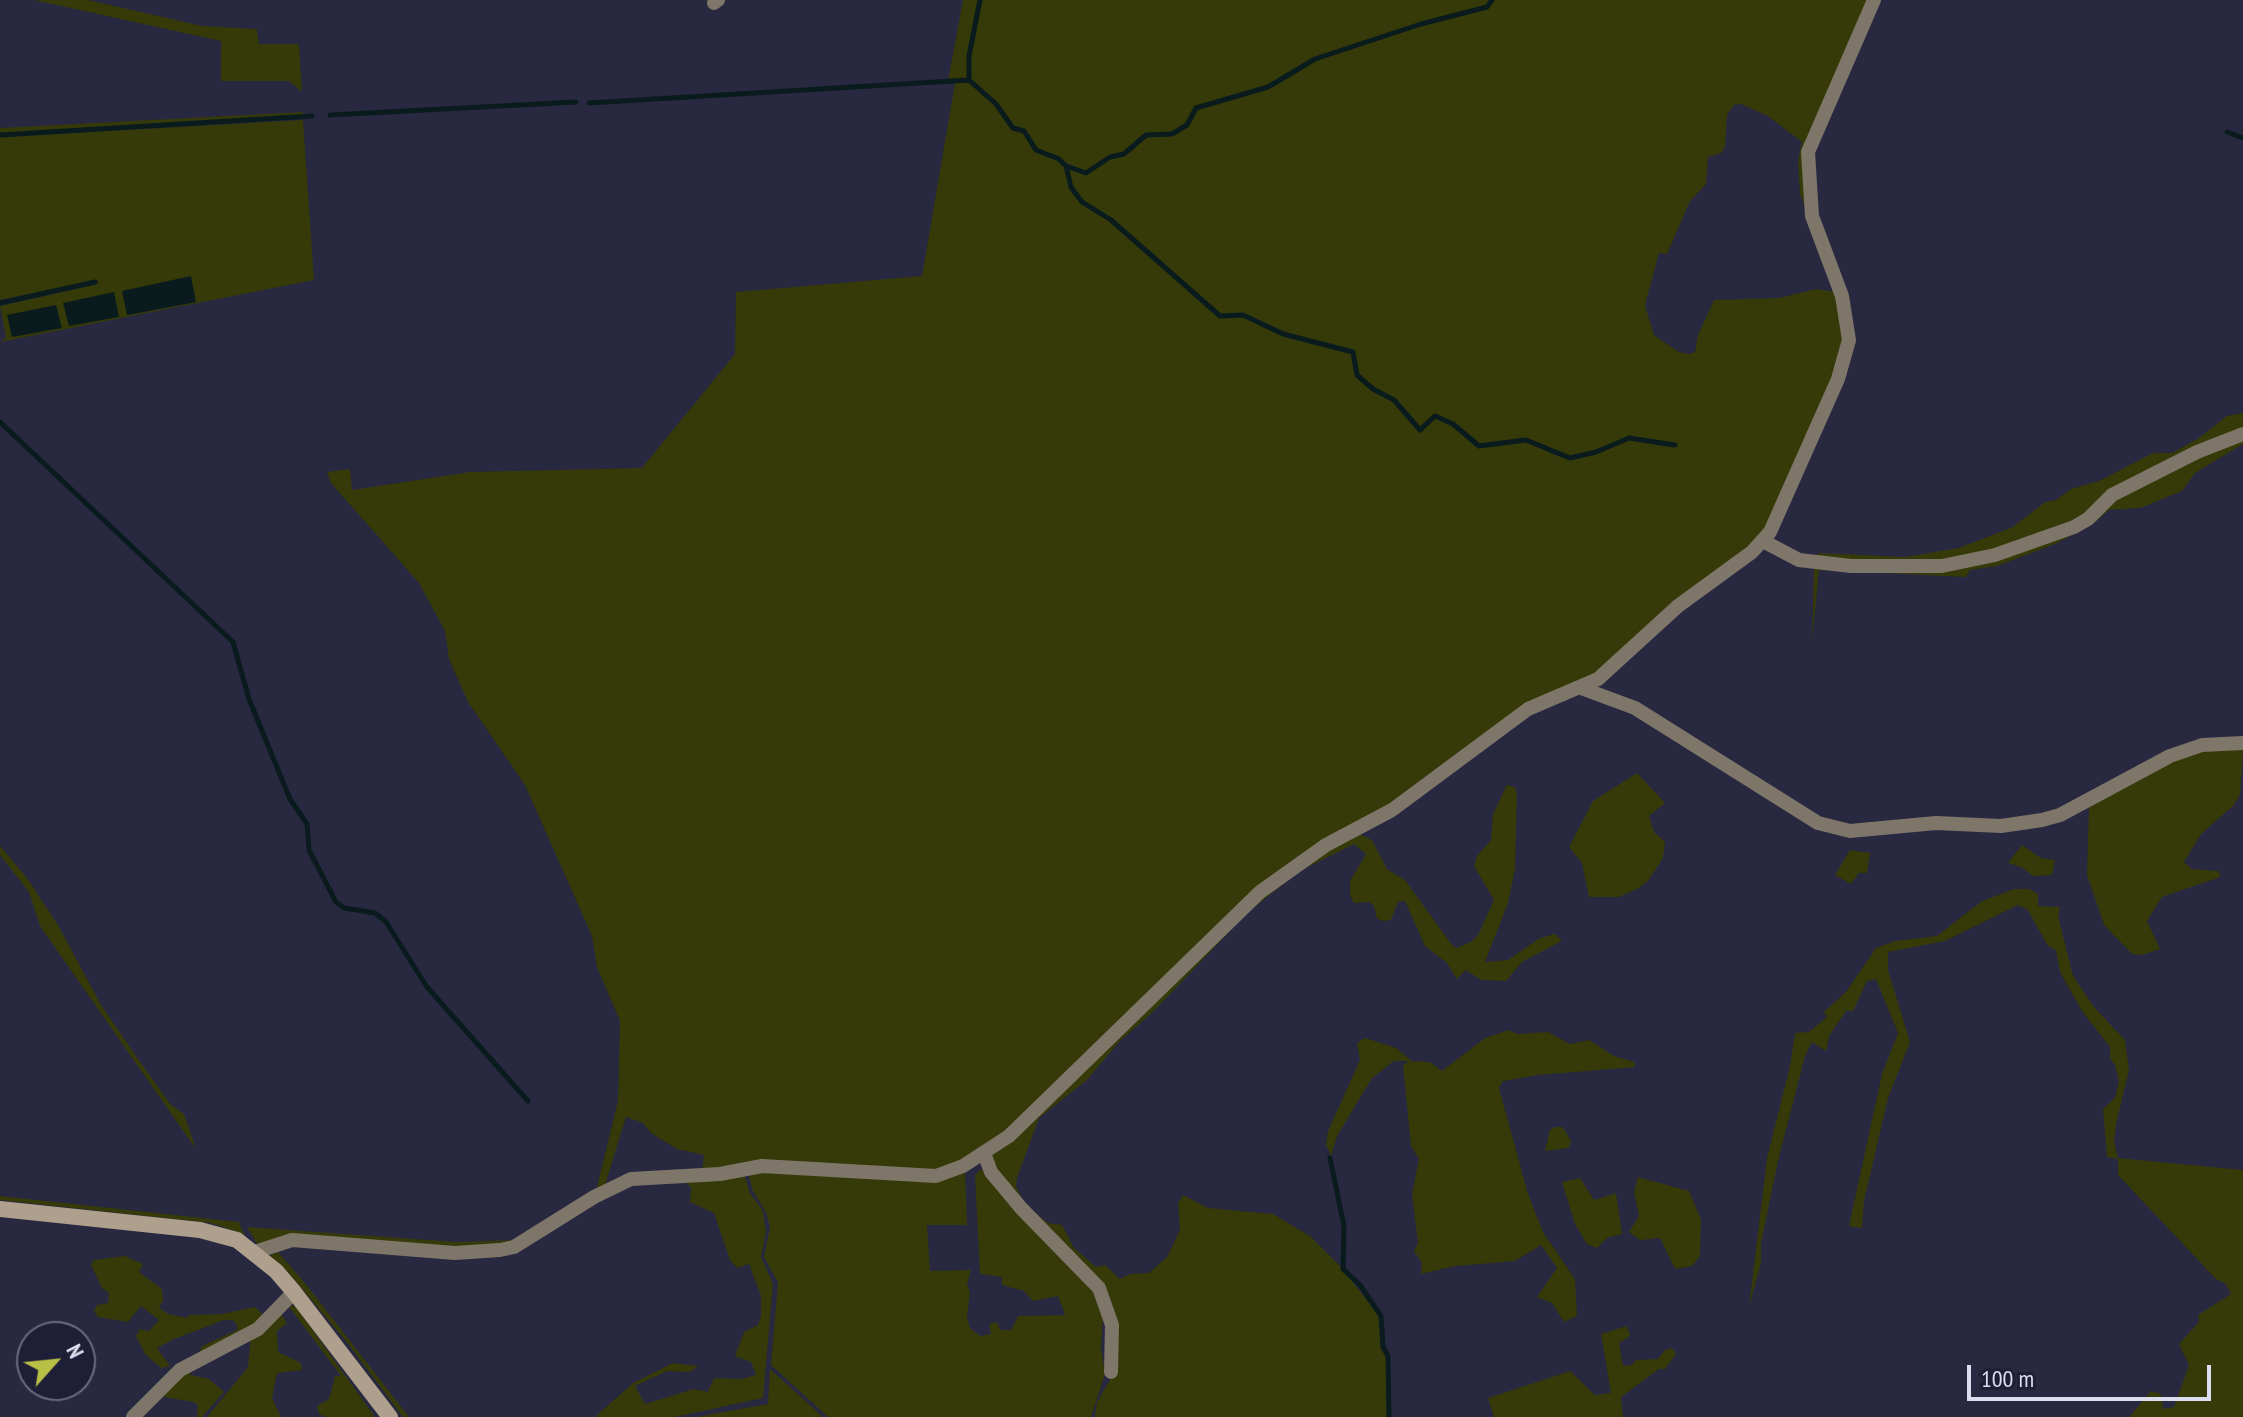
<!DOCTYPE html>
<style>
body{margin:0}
#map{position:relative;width:2243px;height:1417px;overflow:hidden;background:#282841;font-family:"PT Sans Narrow",sans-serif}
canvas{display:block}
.north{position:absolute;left:16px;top:1321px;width:80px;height:80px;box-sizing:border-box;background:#1e1e37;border:2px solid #6a6a80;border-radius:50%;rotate:63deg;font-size:22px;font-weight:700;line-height:32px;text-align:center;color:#dcddee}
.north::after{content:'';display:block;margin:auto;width:28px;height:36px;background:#b9c046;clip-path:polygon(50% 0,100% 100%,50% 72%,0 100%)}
.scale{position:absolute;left:1967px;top:1365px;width:244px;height:36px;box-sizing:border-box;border:4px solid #dcddee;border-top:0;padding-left:10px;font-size:24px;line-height:28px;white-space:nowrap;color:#dcddee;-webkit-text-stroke:6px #1e1e37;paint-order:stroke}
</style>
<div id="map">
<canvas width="2243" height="1417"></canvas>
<div class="north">N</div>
<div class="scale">100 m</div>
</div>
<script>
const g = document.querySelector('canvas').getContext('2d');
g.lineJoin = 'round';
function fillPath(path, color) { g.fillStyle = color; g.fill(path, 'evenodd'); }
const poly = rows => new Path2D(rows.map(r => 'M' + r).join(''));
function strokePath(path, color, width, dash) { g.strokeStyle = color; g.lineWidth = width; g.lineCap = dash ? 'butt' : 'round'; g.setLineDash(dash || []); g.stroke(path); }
fillPath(poly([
 [34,0,88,0,202,26,257,29,259,44,299,44,302,92,289,81,221,81,221,41],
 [963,0,979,0,968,56,968,79,948,81],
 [981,0,1491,0,1486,6,1315,58,1268,86,1196,107,1186,125,1172,133,1145,134,1124,153,1110,156,1086,172,1037,149,1024,130,1014,127,997,103,970,79,970,56],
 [1493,0,1869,0,1810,136,1809,217,1800,194,1798,160,1802,142,1768,116,1741,104,1734,105,1727,115,1725,147,1721,153,1708,157,1706,184,1690,201,1667,254,1659,253,1645,305,1654,335,1679,352,1689,354,1695,352,1698,335,1714,300,1779,298,1816,289,1837,292,1844,322,1841,360,1760,538,1596,676,1567,687,1390,807,1324,842,1024,1119,947,1169,702,1171,704,1155,677,1149,651,1133,643,1123,626,1117,604,1188,596,1191,618,1101,620,1021,597,967,592,936,525,785,468,702,449,659,445,631,419,583,331,483,327,472,350,469,352,490,470,472,642,468,735,354,736,292,922,276,955,83,969,81,995,105,1012,129,1023,131,1036,150,1058,160,1065,167,1070,188,1081,203,1110,221,1220,316,1243,316,1295,338,1353,353,1356,375,1373,390,1393,400,1419,431,1435,417,1453,425,1478,447,1526,441,1557,456,1570,459,1596,453,1629,439,1662,446,1674,446,1629,437,1596,451,1570,457,1526,439,1479,445,1454,423,1435,415,1420,429,1394,399,1374,388,1358,374,1354,351,1295,336,1244,314,1220,315,1112,219,1083,201,1072,187,1068,168,1086,173,1111,158,1125,154,1146,136,1172,135,1188,126,1197,109,1268,88,1316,60,1422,25,1487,8],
 [303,112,303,115,0,134,0,128],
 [303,120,314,280,0,342,6,338,0,306,98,284,96,280,0,300,0,137],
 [122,291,196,302,128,315],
 [2243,413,2243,430,2086,515,1994,551,1941,562,1811,559,1819,553,1905,557,1959,548,2013,527,2045,502,2056,500,2071,489,2099,481,2153,453,2172,453,2199,438,2227,416],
 [2243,437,2243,444,2195,473,2182,491,2140,508,2109,510,2093,524,2055,544,1997,566,1970,570,1966,577,1819,570,1812,643,1814,565,1996,557],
 [2243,748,2240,794,2234,805,2201,834,2184,862,2192,869,2219,871,2220,877,2162,897,2147,921,2160,949,2142,955,2132,954,2104,925,2087,875,2089,805,2154,767,2195,752],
 [1637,773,1665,803,1649,816,1654,832,1665,842,1663,858,1648,881,1637,889,1619,897,1589,897,1582,863,1569,847,1593,801],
 [1507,785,1515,787,1517,794,1515,869,1508,903,1485,962,1508,960,1540,938,1555,934,1562,941,1522,962,1506,981,1481,980,1466,970,1457,979,1447,963,1425,946,1405,901,1398,902,1391,920,1384,921,1377,919,1374,906,1369,902,1354,903,1350,895,1350,881,1366,854,1354,844,1300,871,1248,912,1154,1011,1119,1042,1087,1080,1039,1118,1017,1178,1016,1186,1025,1204,1048,1223,1062,1225,1074,1248,1096,1267,1105,1265,1120,1279,1130,1274,1149,1273,1167,1257,1180,1230,1178,1203,1183,1195,1208,1208,1273,1214,1310,1236,1341,1267,1380,1317,1381,1349,1386,1357,1387,1417,1095,1417,1097,1402,1114,1373,1112,1303,1107,1293,997,1175,992,1152,1230,923,1303,863,1360,834,1372,840,1387,869,1405,880,1452,945,1456,948,1471,942,1478,935,1494,900,1474,866,1477,856,1491,840,1493,814],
 [2022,845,2041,858,2055,860,2052,875,2033,876,2021,867,2008,863],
 [0,846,27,878,58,925,101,1005,138,1059,171,1105,184,1114,196,1149,40,926,29,892,0,855],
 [1850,850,1870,853,1867,873,1859,873,1851,884,1835,875],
 [2014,889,2029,889,2038,894,2038,906,2060,907,2058,916,2073,976,2094,1007,2125,1040,2129,1070,2116,1124,2114,1143,2118,1158,2243,1170,2243,1417,2129,1417,2151,1391,2161,1394,2163,1409,2174,1407,2189,1365,2179,1344,2199,1322,2198,1315,2231,1294,2226,1284,2216,1279,2118,1175,2118,1159,2107,1157,2103,1109,2115,1098,2119,1081,2115,1065,2110,1058,2110,1047,2082,1011,2060,972,2056,950,2048,946,2027,909,2018,905,1945,941,1888,952,1888,970,1910,1042,1888,1098,1864,1201,1862,1228,1849,1226,1882,1074,1898,1033,1876,979,1867,981,1853,1011,1846,1011,1829,1036,1826,1051,1812,1042,1805,1056,1779,1157,1761,1243,1761,1263,1749,1307,1767,1158,1790,1066,1795,1033,1809,1032,1827,1017,1824,1012,1846,992,1876,948,1895,941,1937,936,1982,901],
 [1509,1030,1517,1034,1548,1032,1570,1044,1589,1040,1614,1056,1634,1062,1635,1067,1538,1075,1503,1081,1499,1088,1528,1194,1543,1232,1575,1279,1577,1316,1564,1322,1552,1303,1537,1297,1557,1268,1541,1245,1515,1261,1455,1266,1421,1274,1422,1263,1414,1251,1418,1243,1412,1194,1419,1159,1411,1146,1403,1065,1409,1061,1394,1061,1372,1078,1337,1136,1331,1156,1326,1145,1328,1131,1360,1060,1357,1043,1365,1038,1396,1048,1412,1061,1430,1062,1442,1071,1485,1038],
 [1555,1127,1562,1127,1566,1132,1571,1141,1569,1148,1545,1151,1550,1130],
 [981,1169,1092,1289,1099,1303,1103,1316,1101,1348,1105,1374,1091,1417,828,1417,771,1365,778,1282,764,1257,770,1227,766,1212,753,1191,748,1173,965,1171,967,1225,927,1225,930,1271,971,1270,967,1284,970,1292,967,1318,970,1328,980,1336,991,1334,989,1324,997,1322,1000,1330,1011,1330,1018,1316,1065,1315,1058,1296,1033,1301,1024,1291,1002,1285,1002,1277,980,1274,975,1175],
 [744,1174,750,1193,763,1211,766,1232,761,1257,773,1284,763,1398,675,1417,595,1417,633,1383,673,1363,698,1366,690,1372,667,1371,635,1386,645,1404,694,1389,708,1392,714,1378,742,1379,756,1375,751,1362,735,1356,744,1332,758,1325,761,1316,761,1296,749,1264,737,1268,730,1260,714,1213,690,1202,691,1187,681,1179],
 [1638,1177,1689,1191,1701,1219,1700,1256,1692,1266,1675,1269,1660,1238,1640,1240,1629,1232,1639,1216,1634,1192],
 [1580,1178,1594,1200,1616,1193,1622,1234,1607,1238,1597,1248,1587,1244,1575,1224,1562,1182],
 [0,1196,239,1222,247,1241,235,1231,211,1223,0,1200],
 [247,1227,456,1242,519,1240,500,1247,259,1247],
 [278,1252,305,1283,409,1417,403,1417,346,1341,286,1270,269,1256],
 [125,1256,143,1264,139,1272,162,1289,163,1301,159,1307,168,1314,187,1318,189,1315,222,1314,255,1307,265,1317,257,1325,199,1353,202,1346,237,1330,237,1324,232,1320,224,1320,174,1339,157,1348,170,1366,161,1368,145,1354,136,1336,140,1329,149,1331,159,1320,141,1306,128,1322,98,1317,94,1311,97,1305,108,1303,109,1293,102,1288,91,1265,94,1260],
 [287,1304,296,1307,375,1417,327,1417,319,1414,317,1406,329,1399,335,1376,341,1376],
 [279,1310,287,1323,277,1331,278,1352,301,1363,302,1370,277,1373,272,1398,281,1417,207,1417,248,1367,251,1337],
 [1627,1326,1630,1336,1619,1343,1623,1366,1632,1365,1636,1360,1658,1359,1665,1350,1672,1348,1676,1354,1665,1369,1659,1369,1621,1397,1623,1417,1494,1417,1488,1398,1570,1371,1595,1395,1611,1393,1601,1334],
 [188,1368,191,1375,209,1379,224,1392,202,1417,197,1417,198,1406,194,1402,159,1396],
 [770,1369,823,1417,696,1417,768,1404]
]), '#353a08');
fillPath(poly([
 [191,276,196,302,127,315,122,291],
 [114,292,119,317,69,326,63,303],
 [56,305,62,328,12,337,7,315]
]), '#0a1b1e');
strokePath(poly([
 [980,0,969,56,969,80,996,104,1013,128,1024,131,1036,150,1059,159,1066,166,1071,187,1082,202,1111,220,1220,316,1243,315,1283,334,1353,352,1357,375,1373,389,1394,400,1420,430,1435,416,1453,424,1479,446,1526,440,1570,458,1596,452,1629,438,1675,445],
 [589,103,969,80],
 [330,115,576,102],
 [2227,132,2243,138],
 [0,135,312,116],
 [1066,166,1086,173,1110,157,1124,154,1146,135,1172,134,1187,125,1196,108,1268,87,1315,59,1421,24,1487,7,1492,0],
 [0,303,95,282],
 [0,422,233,642,249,699,290,799,307,824,309,850,336,902,344,908,375,913,386,922,427,987,528,1101],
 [1330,1158,1344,1226,1343,1269,1360,1285,1381,1316,1383,1347,1388,1356,1389,1417]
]), '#0a1b1e', 5);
strokePath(poly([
 [714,3,718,0],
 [1763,541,1799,560,1851,566,1942,566,1995,555,2074,527,2088,519,2112,495,2197,452,2243,434],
 [1581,688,1635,708,1818,823,1850,831,1936,823,2001,826,2042,820,2060,815,2170,756,2202,745,2243,743],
 [984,1153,991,1172,1021,1208,1099,1288,1112,1325,1111,1372],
 [255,1252,292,1240,455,1253,500,1250,514,1247,594,1197,631,1179,720,1174,762,1166,936,1176,963,1166,1009,1136,1260,892,1326,845,1392,810,1528,709,1598,679,1678,606,1752,552,1770,532,1838,379,1849,340,1842,296,1812,216,1808,152,1874,0],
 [133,1417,180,1370,258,1329,294,1292]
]), '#7f766a', 14);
strokePath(poly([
 [0,1209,200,1230,237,1240,276,1271,294,1292,390,1417]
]), '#afa08d', 16);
</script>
